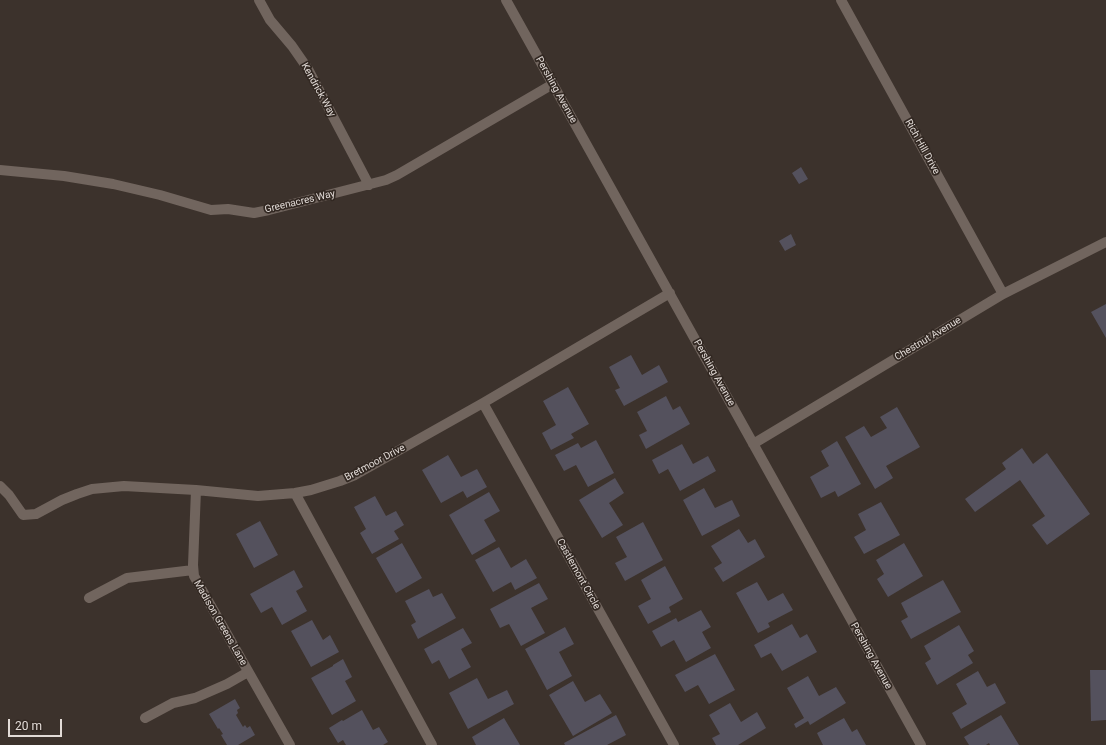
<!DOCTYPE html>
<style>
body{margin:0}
#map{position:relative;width:1106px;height:745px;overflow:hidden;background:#3c322c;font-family:Roboto,sans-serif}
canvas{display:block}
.scale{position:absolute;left:8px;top:719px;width:54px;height:18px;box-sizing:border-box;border:2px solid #e2dbd7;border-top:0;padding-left:5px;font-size:12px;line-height:14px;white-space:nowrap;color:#e2dbd7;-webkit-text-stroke:3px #322822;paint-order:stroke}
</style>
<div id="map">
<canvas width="1106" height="745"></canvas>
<div class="scale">20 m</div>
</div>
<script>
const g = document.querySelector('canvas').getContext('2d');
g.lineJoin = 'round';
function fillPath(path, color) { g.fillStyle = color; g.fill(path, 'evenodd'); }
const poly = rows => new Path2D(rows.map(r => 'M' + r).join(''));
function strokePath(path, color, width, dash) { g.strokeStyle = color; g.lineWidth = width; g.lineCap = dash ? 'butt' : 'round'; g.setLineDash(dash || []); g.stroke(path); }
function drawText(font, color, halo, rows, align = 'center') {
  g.font = font + ' Roboto,sans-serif'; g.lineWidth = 3.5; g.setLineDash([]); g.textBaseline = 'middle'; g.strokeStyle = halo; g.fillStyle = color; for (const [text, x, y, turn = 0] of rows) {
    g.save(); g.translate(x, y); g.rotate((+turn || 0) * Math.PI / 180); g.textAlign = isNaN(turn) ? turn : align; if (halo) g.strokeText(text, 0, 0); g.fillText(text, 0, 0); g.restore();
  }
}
fillPath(poly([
 [801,167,808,179,799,184,792,173],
 [791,234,796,245,785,251,779,241],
 [1106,304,1106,338,1091,312],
 [631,355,642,375,659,365,668,382,624,406,615,390,620,388,609,367],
 [568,387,589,424,571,434,574,438,551,450,542,433,556,425,543,401],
 [666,396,673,410,680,406,690,424,646,449,639,435,647,431,637,412],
 [897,407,920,447,886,466,893,478,875,489,845,437,864,426,871,437,887,428,880,417],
 [596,440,614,473,588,487,576,465,564,471,555,455,578,443,581,448],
 [837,441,861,484,838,497,835,491,821,498,810,477,829,466,821,451],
 [682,444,693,464,708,456,716,471,680,491,668,469,659,474,652,460],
 [1022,448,1033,464,1047,453,1090,514,1047,545,1032,525,1045,516,1020,480,975,512,965,499,1006,469,1002,463],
 [448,455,461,477,477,469,487,487,467,498,463,491,441,503,422,470],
 [615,478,624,493,609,503,623,525,602,538,579,500],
 [704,488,715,508,732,500,740,516,702,536,683,500],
 [489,492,500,511,484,520,496,541,472,555,449,515],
 [375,496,386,516,396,511,404,525,394,531,399,539,372,554,360,533,366,529,354,507],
 [881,502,900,535,864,554,854,537,866,530,858,514],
 [260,521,278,555,254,568,236,534],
 [643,522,663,560,625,581,615,563,627,557,616,537],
 [739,529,748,543,755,539,765,557,723,582,714,568,722,563,711,546],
 [402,543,422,578,396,593,376,558],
 [904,543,923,576,888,597,877,579,884,574,876,560],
 [499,547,511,568,526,559,537,578,515,590,511,582,493,592,475,560],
 [665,566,683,599,669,607,671,612,648,624,638,606,651,599,641,580],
 [294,570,303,587,296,591,307,611,282,625,272,607,261,613,250,594],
 [943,580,961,612,911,639,901,621,908,617,901,603],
 [757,582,768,601,783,593,793,610,768,623,770,627,758,633,736,593],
 [539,583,548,599,531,608,545,633,521,646,509,624,500,628,490,609],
 [429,589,433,597,442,593,456,618,418,639,411,625,416,622,405,601],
 [701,610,711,627,702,632,711,648,686,662,674,640,661,647,652,631,676,618,678,622],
 [312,620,323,640,330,635,339,652,311,667,291,631],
 [792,624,800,638,807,634,817,652,782,671,771,653,761,658,754,645],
 [959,625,974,651,968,655,973,663,937,685,925,663,931,659,924,646],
 [565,627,574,644,559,652,572,676,547,690,525,649],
 [463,628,472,643,461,649,471,667,449,679,439,660,432,664,424,649],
 [715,654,735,690,709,704,698,685,685,692,675,675],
 [343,659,352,677,345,681,356,701,332,715,311,678,333,666,333,665],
 [1090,670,1106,670,1106,720,1091,721],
 [978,671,987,687,995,683,1006,703,961,729,952,713,967,704,956,684],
 [808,676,819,696,836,687,846,703,810,725,808,721,796,728,794,724,804,718,787,688],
 [477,678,488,699,507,690,514,704,468,729,449,693],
 [573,681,585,702,600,694,612,713,573,736,549,695],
 [235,699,240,708,237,710,238,713,236,715,243,727,245,725,247,728,250,726,255,735,238,745,227,745,221,735,223,734,219,728,218,729,209,714],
 [730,703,741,722,757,712,766,728,738,745,716,745,712,738,720,734,709,715],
 [362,710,373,730,379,727,388,742,383,745,346,745,343,740,338,743,329,728,342,720,343,721],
 [616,715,626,735,607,745,565,745,564,743],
 [1001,715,1019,745,990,745,989,743,986,745,969,745,964,737],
 [504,718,520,745,476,745,472,737],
 [844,718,852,732,857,729,866,745,823,745,817,733]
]), '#54515d');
strokePath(poly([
 [259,0,270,20,292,46,308,69,369,185],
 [506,0,921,745],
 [841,0,1003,294],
 [0,170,64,176,113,184,160,195,211,210,228,209,254,213,269,210,386,180,397,175,553,84],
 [483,403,674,745],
 [753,444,1003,294,1106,242],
 [0,486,9,495,23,515,36,514,62,500,77,494,92,489,124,486,196,490,258,496,295,493,311,490,340,481,355,475,483,403,670,293],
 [196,490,193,565,194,576,290,745],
 [295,493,432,745],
 [89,598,127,578,193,570],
 [145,718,173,703,195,698,227,684,248,672]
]), '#71655e', 10);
drawText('10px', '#e2dbd7', '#322822', [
 ["Kendrick Way",318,90,61],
 ["Pershing Avenue",556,90,61],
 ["Rich Hill Drive",922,147,61],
 ["Greenacres Way",300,202,-13],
 ["Chestnut Avenue",928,339,-31],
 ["Pershing Avenue",714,373,61],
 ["Bretmoor Drive",375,463,-28],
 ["Castlemont Circle",578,574,61],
 ["Madison Greens Lane",220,623,60],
 ["Pershing Avenue",871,656,61]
]);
</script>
